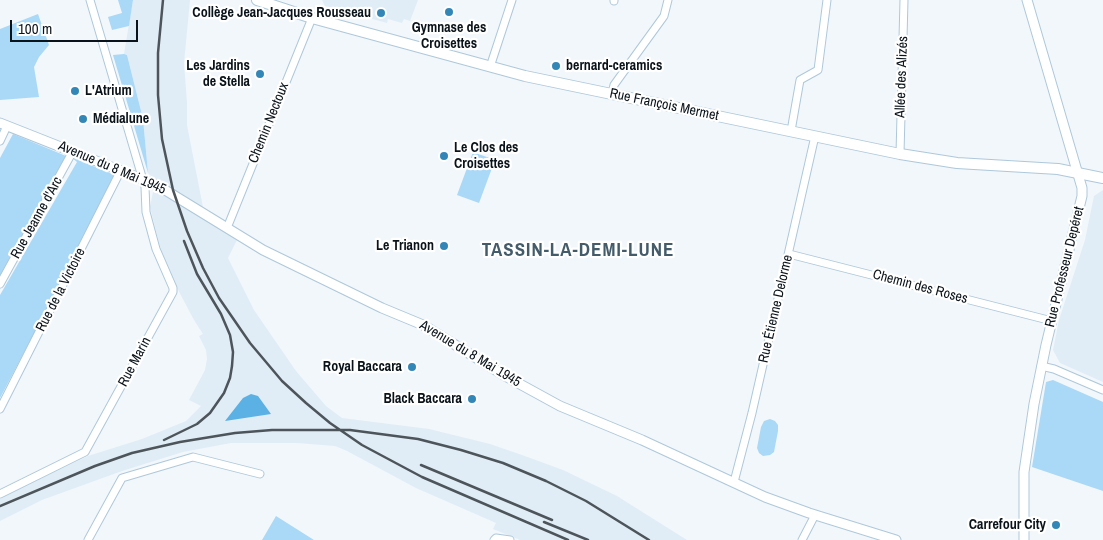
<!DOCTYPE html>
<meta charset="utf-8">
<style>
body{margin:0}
#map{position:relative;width:1103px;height:540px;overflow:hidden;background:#f2f7fb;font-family:"Archivo Narrow",sans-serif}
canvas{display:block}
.scale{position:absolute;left:10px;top:20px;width:128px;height:22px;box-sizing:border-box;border:2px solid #0a1319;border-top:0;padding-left:6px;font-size:15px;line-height:18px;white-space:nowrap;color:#0a1319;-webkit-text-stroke:4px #fff;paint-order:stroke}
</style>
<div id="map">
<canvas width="1103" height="540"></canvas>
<div class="scale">100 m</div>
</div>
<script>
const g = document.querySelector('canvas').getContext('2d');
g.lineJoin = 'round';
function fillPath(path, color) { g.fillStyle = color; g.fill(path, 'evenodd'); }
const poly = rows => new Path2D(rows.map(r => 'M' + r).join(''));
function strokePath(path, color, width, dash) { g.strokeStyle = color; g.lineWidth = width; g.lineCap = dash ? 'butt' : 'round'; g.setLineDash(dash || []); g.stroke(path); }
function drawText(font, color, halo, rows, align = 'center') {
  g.font = font + ' "Archivo Narrow",sans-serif'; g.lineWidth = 4.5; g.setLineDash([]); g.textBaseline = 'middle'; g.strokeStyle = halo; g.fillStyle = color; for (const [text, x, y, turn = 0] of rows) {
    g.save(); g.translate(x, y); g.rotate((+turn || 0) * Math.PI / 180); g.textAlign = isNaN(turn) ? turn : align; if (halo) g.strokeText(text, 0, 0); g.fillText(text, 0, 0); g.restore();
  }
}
fillPath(poly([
 [133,0,190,0,184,63,187,102,187,125,203,207,159,182,150,175,148,173,143,119,127,55,124,54],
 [322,0,418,0,410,21,404,19,402,23,388,19,387,23,325,6],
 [1103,190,1103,382,1060,363,1053,350,1059,320,1085,240,1094,196],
 [153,192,159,192,166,195,237,240,228,258,254,310,296,371,326,406,342,418,429,429,490,444,522,455,563,470,617,496,687,540,520,540,493,529,496,523,416,488,347,451,335,446,297,443,231,443,183,452,122,471,42,500,0,521,0,498,88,456,142,439,186,421,201,406,189,400,205,370,207,359,206,350,199,336,203,334,194,320,164,263,150,207]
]), '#e0edf6');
fillPath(poly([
 [118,0,133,0,129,26,112,30,108,17,122,13],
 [38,14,49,45,39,57,34,67,39,97,0,100,0,29],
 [124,54,127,55,143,119,148,173,113,55],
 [13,134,66,156,0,278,0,158],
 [473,152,495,160,479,203,457,195],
 [71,157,115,175,76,254,0,398,0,295,77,162],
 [1053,380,1103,402,1103,491,1032,467,1046,382],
 [770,419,775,421,778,425,778,431,774,452,770,455,763,456,759,453,757,448,761,427,764,421],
 [276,516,314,540,262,540]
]), '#aad8f7');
fillPath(poly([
 [251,394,258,396,271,414,225,421,243,398]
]), '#5bb0e4');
const minor = poly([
 [614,1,614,0],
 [490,67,512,0],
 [612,94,614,85,664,16,668,0],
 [791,131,800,80,818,70,827,0],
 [0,141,7,126],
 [900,154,904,0],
 [227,228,312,18],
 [789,254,1052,321],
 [0,284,73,151],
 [1041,366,1054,369,1103,390],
 [0,409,121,170],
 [734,482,752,413,815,136],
 [0,494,85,452,173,292,173,288,156,249,146,212,145,187,90,0],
 [88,540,122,478,193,457,260,474],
 [494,540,496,538,510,540],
 [802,540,815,515]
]);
const tertiary = poly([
 [0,123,157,185,263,250,382,308,423,325,507,377,560,406,642,440,765,497,809,513,896,540],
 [1024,540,1024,472,1034,404,1046,345,1082,196,1082,188,1027,0]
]);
const secondary = poly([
 [257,0,312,18,525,76,900,154,957,163,1058,169,1103,178]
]);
strokePath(minor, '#aec8da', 9);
strokePath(tertiary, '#aec8da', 11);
strokePath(secondary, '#aec8da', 12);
strokePath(minor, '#fff', 7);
strokePath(tertiary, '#fff', 9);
strokePath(secondary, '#fff', 10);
strokePath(poly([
 [163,0,158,53,158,95,162,139,173,190,187,231,203,268,219,298,250,343,282,381,306,403,330,423,362,445,422,477,568,540],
 [164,440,197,424,210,413,224,393,230,378,232,366,233,352,230,335,221,314,197,274,184,241],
 [421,465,552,520],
 [0,506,95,466,132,453,180,442,235,433,272,430,350,430,418,439,461,450,503,463,546,481,586,501,649,540],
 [544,522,588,540]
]), '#4d555a', 2.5);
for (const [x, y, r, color] of [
 [449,12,5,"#3387b7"],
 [381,13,5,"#3387b7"],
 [556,66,5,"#3387b7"],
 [260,74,5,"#3387b7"],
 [75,91,5,"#3387b7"],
 [83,119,5,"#3387b7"],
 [444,156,5,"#3387b7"],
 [444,246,5,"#3387b7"],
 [412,367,5,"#3387b7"],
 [472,399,5,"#3387b7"],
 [1056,525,5,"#3387b7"]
]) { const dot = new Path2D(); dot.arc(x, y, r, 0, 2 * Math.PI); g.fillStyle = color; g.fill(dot); strokePath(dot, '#fff', 2); }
drawText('bold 14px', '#0a1319', '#fff', [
 ["Collège Jean-Jacques Rousseau",371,13],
 ["Gymnase des",449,28,"center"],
 ["Croisettes",449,44,"center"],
 ["Les Jardins",250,66],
 ["de Stella",250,82],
 ["bernard-ceramics",566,66,"left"],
 ["L'Atrium",85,91,"left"],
 ["Médialune",93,119,"left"],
 ["Le Clos des",454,148,"left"],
 ["Croisettes",454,164,"left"],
 ["Le Trianon",434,246],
 ["Royal Baccara",402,367],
 ["Black Baccara",462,399],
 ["Carrefour City",1046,525]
], 'right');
drawText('14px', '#0a1319', '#fff', [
 ["Allée des Alizés",902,77,-88],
 ["Rue François Mermet",664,105,12],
 ["Chemin Nectoux",269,123,-68],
 ["Avenue du 8 Mai 1945",112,168,23],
 ["Rue Jeanne d'Arc",37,218,-61],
 ["Rue Professeur Depéret",1065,267,-76],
 ["Chemin des Roses",920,287,15],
 ["Rue de la Victoire",61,290,-63],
 ["Rue Étienne Delorme",776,309,-77],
 ["Avenue du 8 Mai 1945",470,354,31],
 ["Rue Marin",135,362,-62]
]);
g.letterSpacing = '1px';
drawText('bold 19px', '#445b6a', '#fff', [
 ["TASSIN-LA-DEMI-LUNE",578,251]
]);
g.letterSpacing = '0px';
</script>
